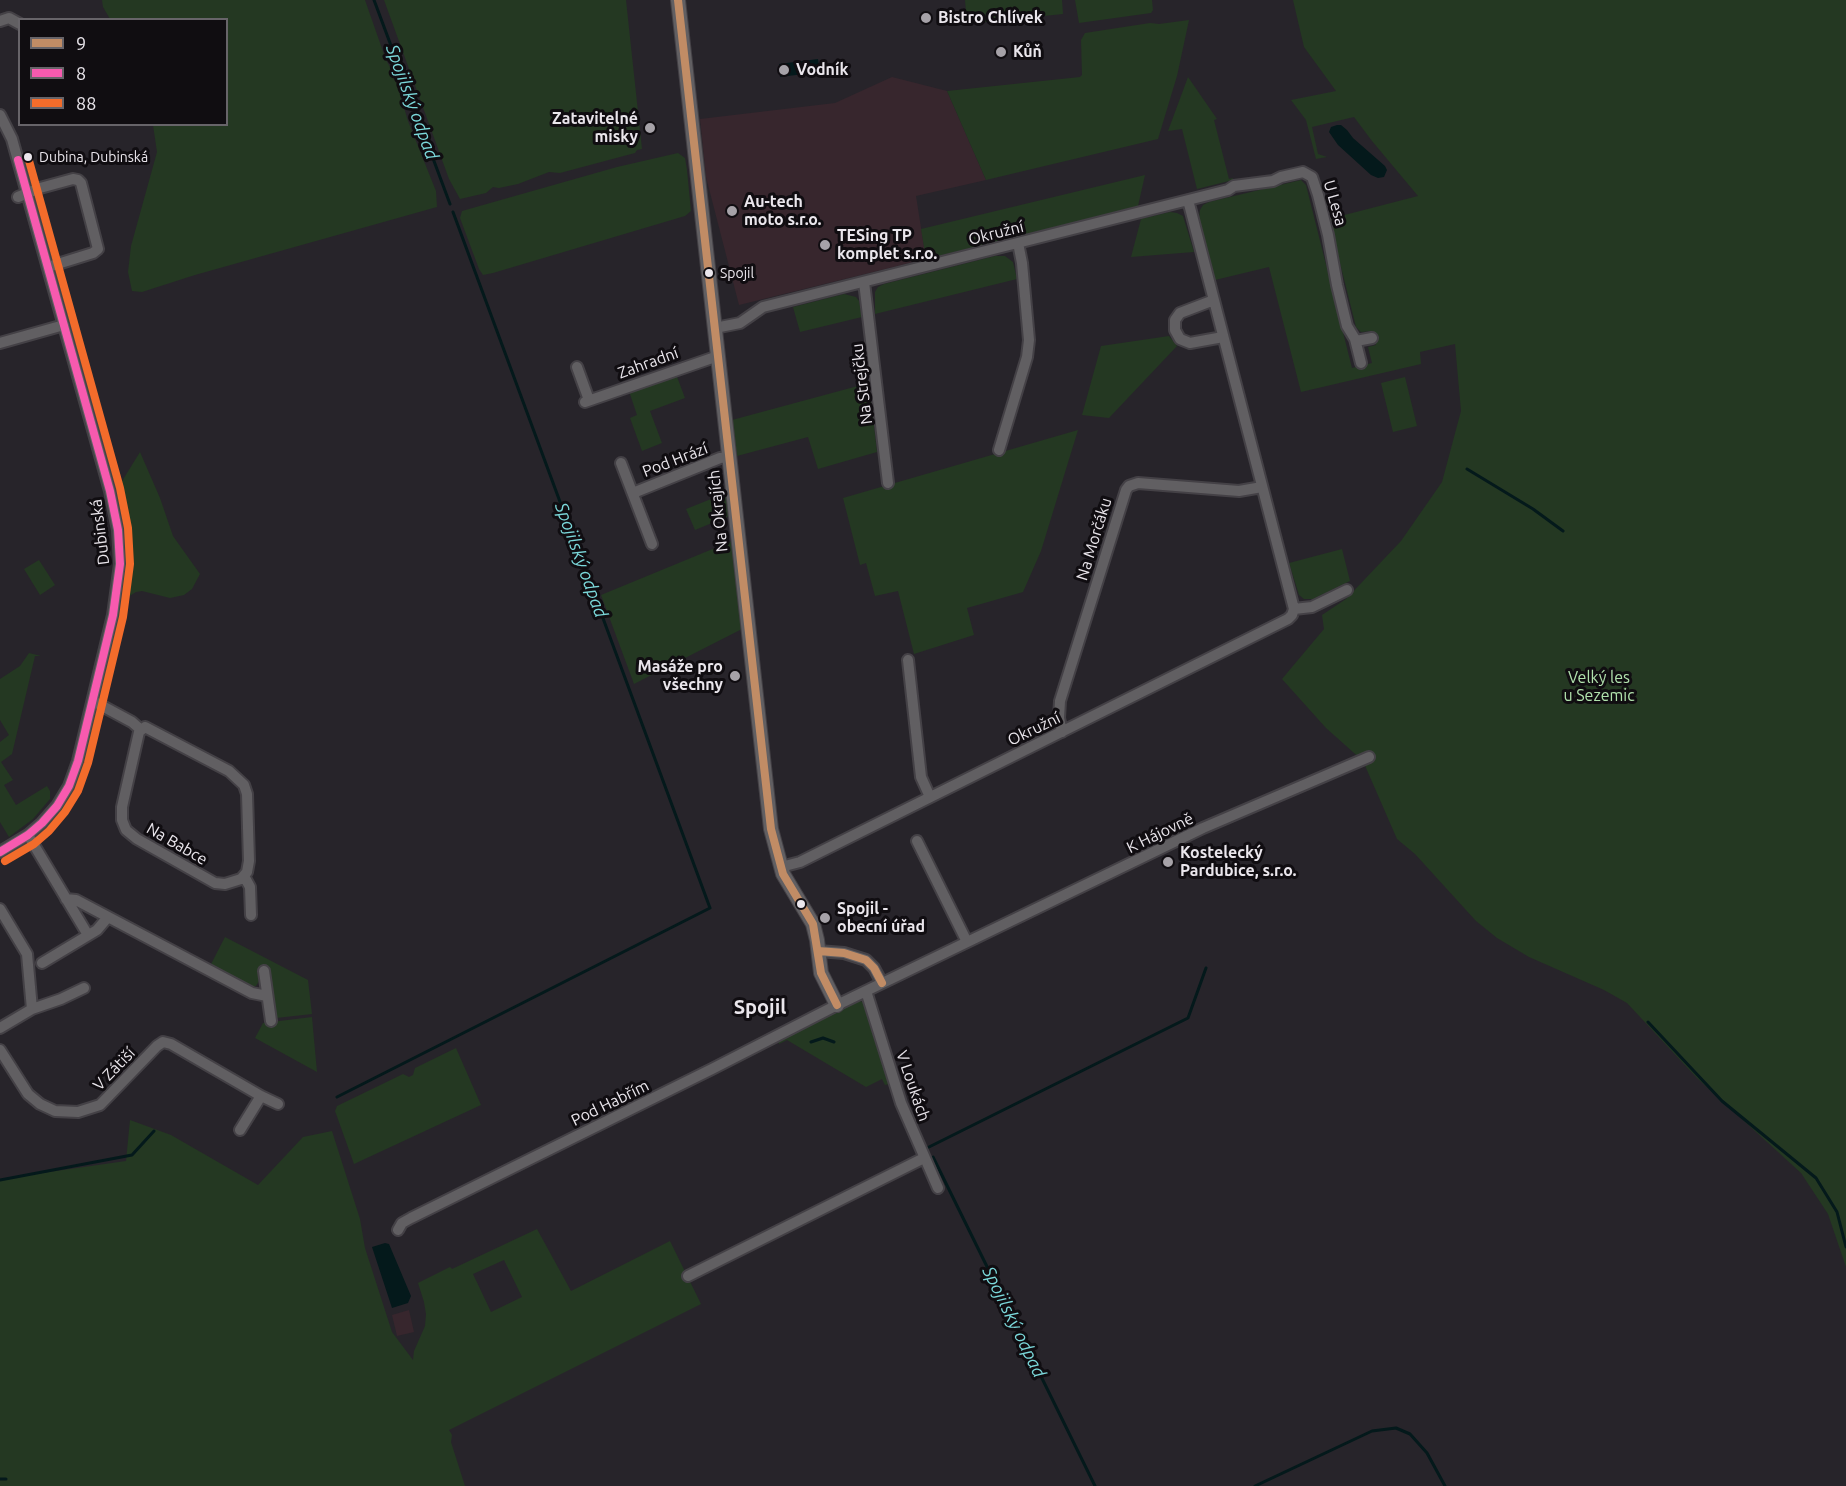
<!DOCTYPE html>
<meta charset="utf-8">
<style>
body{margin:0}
#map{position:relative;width:1846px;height:1486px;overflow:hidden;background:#27242a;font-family:Ubuntu,sans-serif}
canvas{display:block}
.legend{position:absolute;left:18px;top:18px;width:210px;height:108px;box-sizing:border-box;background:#100d11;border:2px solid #676469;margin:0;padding:8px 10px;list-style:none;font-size:18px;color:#eae6ec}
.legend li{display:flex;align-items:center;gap:12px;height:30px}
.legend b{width:30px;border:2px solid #676469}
</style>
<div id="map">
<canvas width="1846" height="1486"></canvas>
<ul class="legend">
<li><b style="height:8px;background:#c18c65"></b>9</li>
<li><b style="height:8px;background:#f75aaf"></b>8</li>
<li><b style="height:8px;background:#f36c2b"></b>88</li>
</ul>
</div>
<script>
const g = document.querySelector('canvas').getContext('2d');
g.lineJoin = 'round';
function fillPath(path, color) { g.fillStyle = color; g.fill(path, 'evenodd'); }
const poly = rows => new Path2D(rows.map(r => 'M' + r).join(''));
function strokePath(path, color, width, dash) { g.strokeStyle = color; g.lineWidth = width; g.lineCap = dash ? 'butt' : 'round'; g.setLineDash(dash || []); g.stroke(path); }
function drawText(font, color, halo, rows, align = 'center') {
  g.font = font + ' Ubuntu,sans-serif'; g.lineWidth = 6; g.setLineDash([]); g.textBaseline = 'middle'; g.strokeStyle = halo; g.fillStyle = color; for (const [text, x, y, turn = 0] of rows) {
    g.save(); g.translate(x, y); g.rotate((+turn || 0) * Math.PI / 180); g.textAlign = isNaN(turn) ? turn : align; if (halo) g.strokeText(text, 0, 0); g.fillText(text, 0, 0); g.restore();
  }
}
fillPath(poly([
 [892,77,947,91,986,180,916,196,926,259,739,305,706,177,700,119,835,103],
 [409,1310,414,1332,397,1336,392,1315]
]), '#37262d');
fillPath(poly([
 [102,0,365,0,386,60,394,74,408,121,436,191,437,207,195,275,142,292,132,291,128,272,131,246,157,152,153,125,226,124,226,20,110,19,103,7],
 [384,0,626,0,642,149,637,150,635,153,560,173,549,172,518,184,499,188,493,187,486,193,460,199,449,179],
 [965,0,1062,0,1063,14,967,24],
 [1075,0,1152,0,1153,10,1151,13,1079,23],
 [1293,0,1846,0,1846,1267,1828,1214,1801,1173,1697,1078,1627,1003,1604,990,1529,957,1497,938,1476,921,1415,854,1397,839,1363,761,1326,728,1282,679,1324,629,1322,615,1346,599,1401,541,1442,482,1461,411,1455,344,1420,352,1421,364,1301,392,1269,267,1215,280,1199,219,1200,210,1203,205,1209,202,1301,180,1306,185,1352,368,1372,363,1368,347,1376,345,1372,331,1361,332,1356,327,1329,219,1418,196,1372,141,1354,117,1312,127,1318,154,1327,157,1316,159,1306,120,1291,100,1336,91,1304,47],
 [1189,20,1177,76,1158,139,986,180,947,91,1080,77,1082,75,1081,40,1085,33,1150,23,1159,24],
 [1188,77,1217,119,1214,120,1229,179,1233,178,1233,180,1197,189,1182,129,1168,131],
 [678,153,685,158,687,170,691,211,685,216,493,273,483,275,479,269,460,218,462,211,617,167],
 [1145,175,1138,206,926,259,921,229],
 [1170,212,1177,213,1183,216,1194,252,1131,257,1141,219],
 [995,256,1005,256,1013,262,1017,279,875,314,875,292,878,287,884,284],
 [844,294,856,297,859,301,862,317,800,332,793,307],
 [1169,336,1177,346,1109,418,1082,415,1101,346],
 [676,374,685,398,650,411,662,443,642,451,630,418,637,415,629,391],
 [1405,377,1417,426,1393,432,1381,383],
 [869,383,877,452,818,469,808,437,737,456,732,420],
 [1078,430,1041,551,1023,592,967,608,974,635,914,654,898,591,875,596,866,563,860,565,843,498],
 [140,452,160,498,173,536,200,574,192,589,184,595,170,598,142,591,136,592,128,597,130,554,126,511,119,486],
 [726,493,729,516,695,530,686,509],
 [732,541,742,629,634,684,601,595],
 [1342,549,1350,581,1313,599,1304,599,1299,595,1289,563],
 [39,560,55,585,40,595,24,569],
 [29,653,41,656,35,656,12,754,1,762,13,780,4,785,16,805,47,786,50,791,50,799,33,819,9,837,0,822,0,742,9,735,0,720,0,679,20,666],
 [225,937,308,980,312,1014,276,1018,269,968,258,969,259,981,256,986,251,987,210,966],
 [856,1000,867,1003,870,1012,868,1019,882,1064,886,1066,890,1084,885,1085,882,1079,866,1087,787,1040,779,1044,778,1040],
 [312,1017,317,1072,255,1038,263,1023],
 [456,1048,481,1105,354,1164,335,1111,337,1106,403,1074,409,1077,413,1075,415,1068],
 [130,1120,171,1135,258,1185,303,1137,332,1131,360,1219,365,1248,392,1332,413,1360,414,1351,425,1326,426,1314,424,1302,418,1283,450,1267,452,1269,537,1229,571,1291,670,1241,701,1304,449,1430,452,1435,451,1442,465,1486,0,1486,0,1179,126,1161],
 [504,1260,522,1297,491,1312,473,1274]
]), '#243822');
fillPath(poly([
 [818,59,820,72,780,77,779,64],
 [1337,125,1341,125,1347,130,1353,138,1385,166,1387,170,1384,177,1378,178,1371,175,1338,145,1329,132,1331,127],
 [385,1243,389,1244,411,1296,408,1303,392,1308,372,1247]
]), '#04191b');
strokePath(poly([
 [374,0,450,204],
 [1467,469,1533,509,1563,531],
 [1648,1022,1722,1101,1816,1178,1837,1212,1846,1247],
 [811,1042,823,1038,834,1042],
 [337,1097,710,908,453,212],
 [927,1148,1188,1018,1206,968],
 [933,1157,1095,1486],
 [0,1180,132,1155,154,1131],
 [0,1479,6,1479],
 [1255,1486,1372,1431,1396,1428,1410,1434,1427,1453,1445,1486]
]), '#04191b', 3);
const minor = poly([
 [0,21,9,18,20,24],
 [0,115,12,139,110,491,118,530,120,564,113,615,78,761,69,786,57,806,42,823,28,835,0,852],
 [18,197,40,188,73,179,78,180,81,183,98,249,93,253,48,267],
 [1188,200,1294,609],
 [864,282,888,483],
 [1214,300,1180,313,1175,320,1175,330,1180,339,1190,343,1223,337],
 [715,328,740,323,763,307,1228,190,1234,186,1273,181,1281,177,1303,172,1312,177,1318,195,1328,235,1337,285,1347,326,1355,339,1361,363],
 [1356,341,1372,338],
 [0,343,64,325],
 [577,367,589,400],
 [585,402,718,356],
 [999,450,1027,357,1029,340,1022,263,1018,243],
 [621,463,652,544],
 [633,493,720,458,729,457],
 [908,660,921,777,930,797],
 [93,701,132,722,140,729],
 [145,727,229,771,244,785,247,794,249,861,247,872,241,879,225,884,215,883,137,839,126,830,122,820,122,807,139,732,145,727],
 [1062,732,1059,718,1060,701,1126,490,1129,486,1138,483,1239,491,1262,487],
 [28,835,88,935],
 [917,841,967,942],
 [781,867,800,862,1288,619,1292,615,1294,609,1312,607,1347,590],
 [244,876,250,887,251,915],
 [66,899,76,900,252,993,267,996],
 [0,909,27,954,32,1009],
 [818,951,844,953,866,960,874,968,882,983],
 [42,963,97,930,108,917],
 [264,971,271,1021],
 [866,991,901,1103,938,1188],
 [0,1028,32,1009,61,999,84,988],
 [0,1050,28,1094,40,1104,55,1111,78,1112,100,1105,157,1046,163,1042,171,1044,261,1096,278,1104],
 [240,1130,261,1096],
 [398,1230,402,1223,411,1218,712,1069,837,1005,1203,828,1369,757],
 [688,1276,924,1158]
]);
const tertiary = poly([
 [678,0,771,829,783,874,813,924,817,940,821,973,837,1005]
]);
strokePath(minor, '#444146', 14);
strokePath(tertiary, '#444146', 16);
strokePath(minor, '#615f62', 10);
strokePath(tertiary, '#615f62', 14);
strokePath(poly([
 [678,0,771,829,783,874,813,924,821,973,837,1005],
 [818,951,844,953,866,960,874,968,882,983]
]), '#c18c65', 8);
strokePath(poly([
 [0,852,28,835,42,823,57,806,69,786,78,761,113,615,120,564,118,530,110,491,18,160]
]), '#f75aaf', 8);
strokePath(poly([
 [5,861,34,844,49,831,65,812,78,791,88,763,123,617,130,564,128,528,120,488,28,157]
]), '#f36c2b', 8);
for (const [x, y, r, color] of [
 [926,18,6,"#a6a2a8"],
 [1001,52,6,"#a6a2a8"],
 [784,70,6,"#a6a2a8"],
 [650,128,6,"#a6a2a8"],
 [28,157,5,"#eae6ec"],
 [732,211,6,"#a6a2a8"],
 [825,245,6,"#a6a2a8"],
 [709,273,5,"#eae6ec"],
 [735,676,6,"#a6a2a8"],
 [1168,862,6,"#a6a2a8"],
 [801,904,5,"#eae6ec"],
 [825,918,6,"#a6a2a8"]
]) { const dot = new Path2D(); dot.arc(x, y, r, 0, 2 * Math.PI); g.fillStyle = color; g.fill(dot); strokePath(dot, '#100d11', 2); }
drawText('14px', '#eae6ec', '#100d11', [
 ["Dubina, Dubinská",39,157],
 ["Spojil",720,273]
], 'left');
drawText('bold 16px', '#eae6ec', '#100d11', [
 ["Bistro Chlívek",938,18],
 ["Kůň",1013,52],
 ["Vodník",796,70],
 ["Zatavitelné",638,119,"right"],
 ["misky",638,137,"right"],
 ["Au-tech",744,202],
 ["moto s.r.o.",744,220],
 ["TESing TP",837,236],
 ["komplet s.r.o.",837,254],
 ["Masáže pro",723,667,"right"],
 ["všechny",723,685,"right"],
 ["Kostelecký",1180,853],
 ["Pardubice, s.r.o.",1180,871],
 ["Spojil -",837,909],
 ["obecní úřad",837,927]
], 'left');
drawText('16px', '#eae6ec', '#100d11', [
 ["U Lesa",1335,203,74],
 ["Okružní",996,233,-14],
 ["Zahradní",648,363,-20],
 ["Na Strejčku",862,384,-97],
 ["Pod Hrází",675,460,-21],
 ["Na Okrajích",718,511,-96],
 ["Dubinská",100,532,-97],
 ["Na Morčáku",1094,539,-73],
 ["Okružní",1034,729,-26],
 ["K Hájovně",1160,833,-26],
 ["Na Babce",177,844,30],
 ["V Zátiší",114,1069,-46],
 ["V Loukách",913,1086,71],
 ["Pod Habřím",610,1103,-26]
]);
drawText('16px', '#b1e2ad', '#100d11', [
 ["Velký les",1599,678],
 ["u Sezemic",1599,696]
]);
drawText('italic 18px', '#7bd8da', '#100d11', [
 ["Spojilský odpad",412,102,70],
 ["Spojilský odpad",581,560,70],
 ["Spojilský odpad",1014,1322,64]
]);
drawText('bold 20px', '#eae6ec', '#100d11', [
 ["Spojil",760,1007]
]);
</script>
